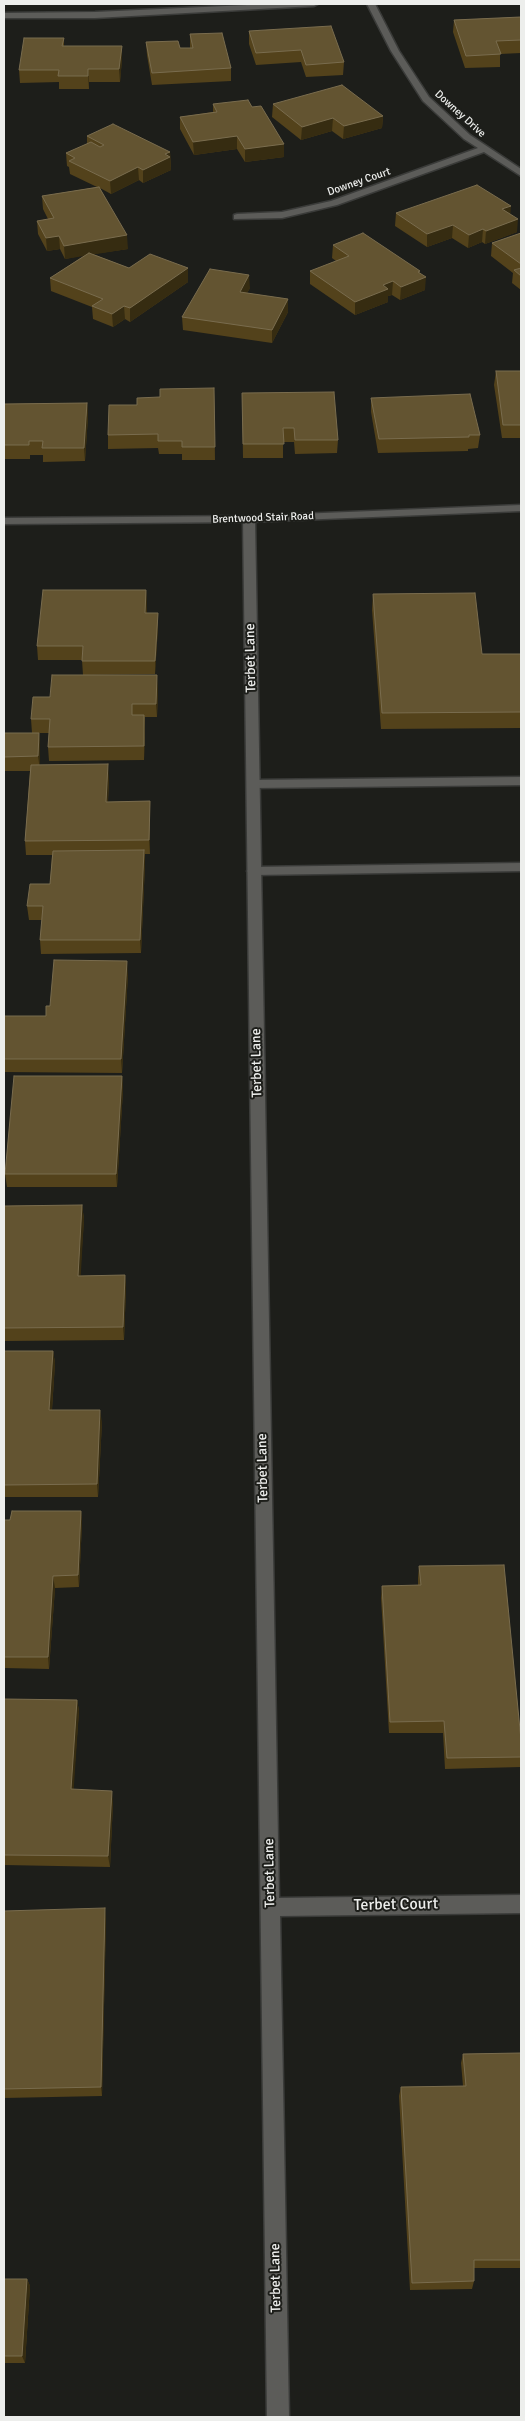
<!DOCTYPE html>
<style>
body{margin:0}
#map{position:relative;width:525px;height:2421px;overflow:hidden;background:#1d1e1a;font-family:Signika,sans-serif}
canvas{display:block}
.frame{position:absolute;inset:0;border:5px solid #edeeec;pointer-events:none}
</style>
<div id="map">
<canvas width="525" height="2421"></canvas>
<div class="frame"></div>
</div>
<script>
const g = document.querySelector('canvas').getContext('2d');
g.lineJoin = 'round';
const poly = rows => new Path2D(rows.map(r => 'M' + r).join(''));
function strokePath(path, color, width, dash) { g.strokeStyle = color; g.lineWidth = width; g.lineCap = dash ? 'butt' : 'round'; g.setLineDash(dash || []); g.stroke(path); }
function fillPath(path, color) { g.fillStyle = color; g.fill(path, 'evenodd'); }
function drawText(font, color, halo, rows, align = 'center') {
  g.font = font + ' Signika,sans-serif'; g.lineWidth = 4; g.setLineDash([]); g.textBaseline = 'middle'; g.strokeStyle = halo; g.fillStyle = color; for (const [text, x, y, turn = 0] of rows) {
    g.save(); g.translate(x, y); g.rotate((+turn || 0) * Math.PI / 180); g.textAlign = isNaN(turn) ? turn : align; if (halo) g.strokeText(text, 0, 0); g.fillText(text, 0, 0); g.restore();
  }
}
const lane = poly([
 [521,777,521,785,253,788,247,784,253,780,521,777],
 [521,863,521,871,254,875,247,871,254,867,521,863]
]);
const street = poly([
 [269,4,318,4,314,6,95,18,4,18,4,13,95,12,269,4],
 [367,4,375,4,399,51,429,97,470,135,521,169,521,176,484,152,337,205,282,218,234,219,234,215,237,214,282,212,331,201,478,148,464,139,423,101,391,51,367,4],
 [249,516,255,519,279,1898,521,1895,521,1913,280,1916,289,2417,267,2417,243,519,249,516]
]);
const secondary = poly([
 [521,505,521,511,249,522,4,524,4,518,249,516,521,505]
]);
strokePath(lane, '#3a3b39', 3);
strokePath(street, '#3a3b39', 3);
strokePath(secondary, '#3a3b39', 3);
fillPath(lane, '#5c5c59');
fillPath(street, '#5c5c59');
fillPath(secondary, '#5c5c59');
fillPath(poly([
 [521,17,521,53,500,54,500,67,465,68,453,32,454,20],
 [249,31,344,62,343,75,306,77,301,62,256,65,249,44],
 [190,34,231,68,231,81,152,85,147,55,146,42,180,48,190,48],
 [64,38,64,46,122,46,122,59,120,82,89,82,89,89,59,89,59,82,20,83,19,70],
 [213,104,252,107,284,144,284,157,245,162,237,149,194,155,180,129,180,117,213,112],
 [273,104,383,116,382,128,343,139,332,131,301,140,272,117],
 [87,136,170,152,171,170,143,183,139,180,111,194,100,188,128,249,93,254,129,268,188,282,130,322,125,319,113,327,93,319,92,307,51,291,50,278,85,255,65,259,60,249,47,251,38,234,37,221,48,219,43,209,42,196,97,187,70,174,69,167,67,166,66,153,87,144],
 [396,213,510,214,517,232,485,244,482,242,468,248,452,238,427,247,395,226],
 [521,233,521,290,512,283,513,273,491,256,492,243],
 [333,245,420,273,425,290,400,300,392,295,388,296,388,302,355,315,310,284,310,271,336,261,332,258],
 [250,288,247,293,288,299,288,312,272,343,183,330,182,317],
 [496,371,521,371,521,438,502,438,494,385],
 [214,388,215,460,182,460,182,454,159,454,158,448,108,449,108,435,137,405,160,397],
 [242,393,338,440,337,453,295,454,294,442,283,442,283,458,243,458],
 [371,398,480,435,478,448,468,449,468,451,378,453,371,412],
 [87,403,88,416,85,461,43,462,43,455,30,455,30,459,4,459,4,404],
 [146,590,147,613,158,613,158,627,155,674,83,675,82,660,38,660,37,646],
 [373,594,482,654,521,654,521,728,381,729,372,610],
 [158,688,157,717,145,717,145,729,144,760,49,761,48,747,49,733,39,733,40,746,40,765,109,778,108,802,150,801,150,854,145,854,145,864,141,953,41,954,40,940,42,920,29,920,27,906,50,884,52,855,26,855,25,841,30,771,4,771,4,733,32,733,31,719,50,697],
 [128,974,122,1073,4,1072,4,1016,46,1016,50,1006],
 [122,1076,123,1090,117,1187,7,1187,5,1174],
 [82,1205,84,1219,80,1276,125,1275,126,1288,124,1340,4,1341,4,1206],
 [4,1351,53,1351,55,1363,52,1410,102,1422,98,1497,4,1497],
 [81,1511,82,1523,79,1587,55,1588,49,1669,4,1668,4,1520,10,1520],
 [419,1566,521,1740,521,1767,445,1769,443,1733,389,1733,381,1598,382,1586,418,1585,418,1578],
 [4,1699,77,1700,79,1711,73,1789,113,1802,110,1867,4,1865],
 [4,1911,106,1918,102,2096,4,2098],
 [521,2053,521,2268,474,2268,474,2281,472,2289,410,2290,399,2096,401,2087,463,2086,461,2063,463,2054],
 [4,2279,27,2279,30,2286,25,2363,4,2363]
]), '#53421b');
fillPath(poly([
 [122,46,122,59,120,82,119,69],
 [88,69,89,82,89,89,88,76],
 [383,116,382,128,343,139,344,126],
 [333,118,332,131,301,140,302,127],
 [237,136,237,149,194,155,193,142],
 [284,144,284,157,245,162,245,149],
 [170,152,171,170,143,183,143,170,165,154],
 [138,167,139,180,111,194,110,181],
 [511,206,510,219,502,209],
 [518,219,517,232,485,244,486,231],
 [453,225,452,238,427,247,427,234],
 [483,229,482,242,468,248,469,235],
 [127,235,128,249,65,259,64,246],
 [59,236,60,249,47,251,46,238],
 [188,268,188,282,130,322,130,308],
 [420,271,420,280,426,277,425,290,400,300,401,287,418,272],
 [249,275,250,288,240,305,240,292],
 [393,281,392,295,388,296,388,302,355,315,355,302,383,285],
 [288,299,288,312,272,343,272,330],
 [124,306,125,319,113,327,112,314],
 [87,403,88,416,85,461,84,448],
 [146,590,147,604,146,627,145,613],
 [158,613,158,627,155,674,155,661],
 [157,675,158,688,157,717,156,704],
 [144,715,145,729,144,760],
 [39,733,40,746,40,770,38,756],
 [108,764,109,778,107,816,106,802],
 [150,801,150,854,149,840],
 [144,850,145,864,141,953,140,940],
 [127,961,128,974,122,1073,121,1059],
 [122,1076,123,1090,117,1187,116,1174],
 [82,1205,84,1219,80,1289,78,1276],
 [125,1275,126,1288,124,1340,123,1327],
 [53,1351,55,1363,51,1422,49,1410],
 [100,1410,102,1422,98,1497,97,1484],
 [81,1511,82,1523,79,1587,78,1575],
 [53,1576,55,1588,49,1669,48,1657],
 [77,1700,79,1711,73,1800,71,1789],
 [112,1791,113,1802,110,1867,108,1856],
 [105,1908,106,1918,102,2096,101,2087],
 [27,2279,30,2286,25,2363,22,2356]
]), '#362c11');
const building = poly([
 [521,17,521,40,496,41,501,54,466,56,454,20,521,17],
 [331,26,344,62,306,65,301,50,256,53,249,31,331,26],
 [222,33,231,68,152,73,146,42,178,41,180,48,193,48,190,34,222,33],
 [24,38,64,38,62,46,122,46,119,69,88,69,88,76,58,76,59,70,19,70,24,38],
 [342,85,383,116,344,126,333,118,302,127,273,104,342,85],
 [248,100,252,107,261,106,284,144,245,149,237,136,193,142,180,117,217,112,213,104,248,100],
 [113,124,170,152,165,154,170,157,143,170,138,167,110,181,69,161,75,158,66,153,91,142,100,147,104,145,87,136,113,124],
 [477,185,511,206,502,209,518,219,486,231,483,229,469,235,453,225,427,234,396,213,477,185],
 [99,187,127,235,64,246,59,236,46,238,37,221,54,218,42,196,99,187],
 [363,233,420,271,418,272,426,277,401,287,393,281,383,285,388,289,355,302,310,271,349,256,333,245,363,233],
 [521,233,521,264,492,243,521,233],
 [89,253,129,268,150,254,188,268,130,308,124,306,112,314,92,306,103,299,50,278,89,253],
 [521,268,521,276,514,270,521,268],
 [210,269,249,275,240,292,288,299,272,330,182,317,210,269],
 [496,371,521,371,521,425,503,425,496,371],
 [214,388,215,447,182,447,182,441,158,441,158,434,108,435,109,405,137,405,137,398,160,397,160,389,214,388],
 [334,392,338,440,295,440,294,428,283,428,284,444,243,444,242,393,334,392],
 [470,394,480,435,469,435,469,437,379,439,371,398,470,394],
 [87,403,84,448,42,448,43,441,29,441,29,445,4,445,4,404,87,403],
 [43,590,146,590,145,613,158,613,155,661,82,661,83,646,37,646,43,590],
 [475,593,482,654,521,654,521,712,382,713,373,594,475,593],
 [52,675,157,675,156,704,132,704,132,715,144,715,144,746,48,747,50,719,31,719,33,697,50,697,52,675],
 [4,733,39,733,38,756,4,757,4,733],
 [108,764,106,802,150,801,149,840,25,841,31,765,108,764],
 [144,850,140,940,40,940,43,906,27,906,30,884,50,884,53,851,144,850],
 [54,960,127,961,121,1059,4,1059,4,1016,46,1016,46,1006,50,1006,54,960],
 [14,1076,122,1076,116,1174,5,1174,14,1076],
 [82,1205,78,1276,125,1275,123,1327,4,1328,4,1206,82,1205],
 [4,1351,53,1351,49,1410,100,1410,97,1484,4,1485,4,1351],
 [12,1511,81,1511,78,1575,53,1576,48,1657,4,1657,4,1520,10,1520,12,1511],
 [504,1565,521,1740,521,1757,447,1758,444,1721,390,1722,382,1586,421,1585,419,1566,504,1565],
 [4,1699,77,1700,71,1789,112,1791,108,1856,4,1855,4,1699],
 [105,1908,101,2087,4,2089,4,1911,105,1908],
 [521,2053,521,2260,474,2260,474,2281,412,2283,401,2087,466,2086,463,2054,521,2053],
 [4,2279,27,2279,22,2356,4,2356,4,2279]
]);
fillPath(building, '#635431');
strokePath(building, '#796c4e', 1);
drawText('11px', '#edeeec', '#1d1e1a', [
 ["Downey Drive",460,114,42],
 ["Downey Court",359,182,-19],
 ["Brentwood Stair Road",263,518,-2]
]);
drawText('14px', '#edeeec', '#1d1e1a', [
 ["Terbet Lane",251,658,-91],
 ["Terbet Lane",257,1063,-91],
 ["Terbet Lane",263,1468,-91],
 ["Terbet Lane",270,1873,-91],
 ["Terbet Lane",276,2278,-91]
]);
drawText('16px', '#edeeec', '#1d1e1a', [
 ["Terbet Court",396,1905,-1]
]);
</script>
